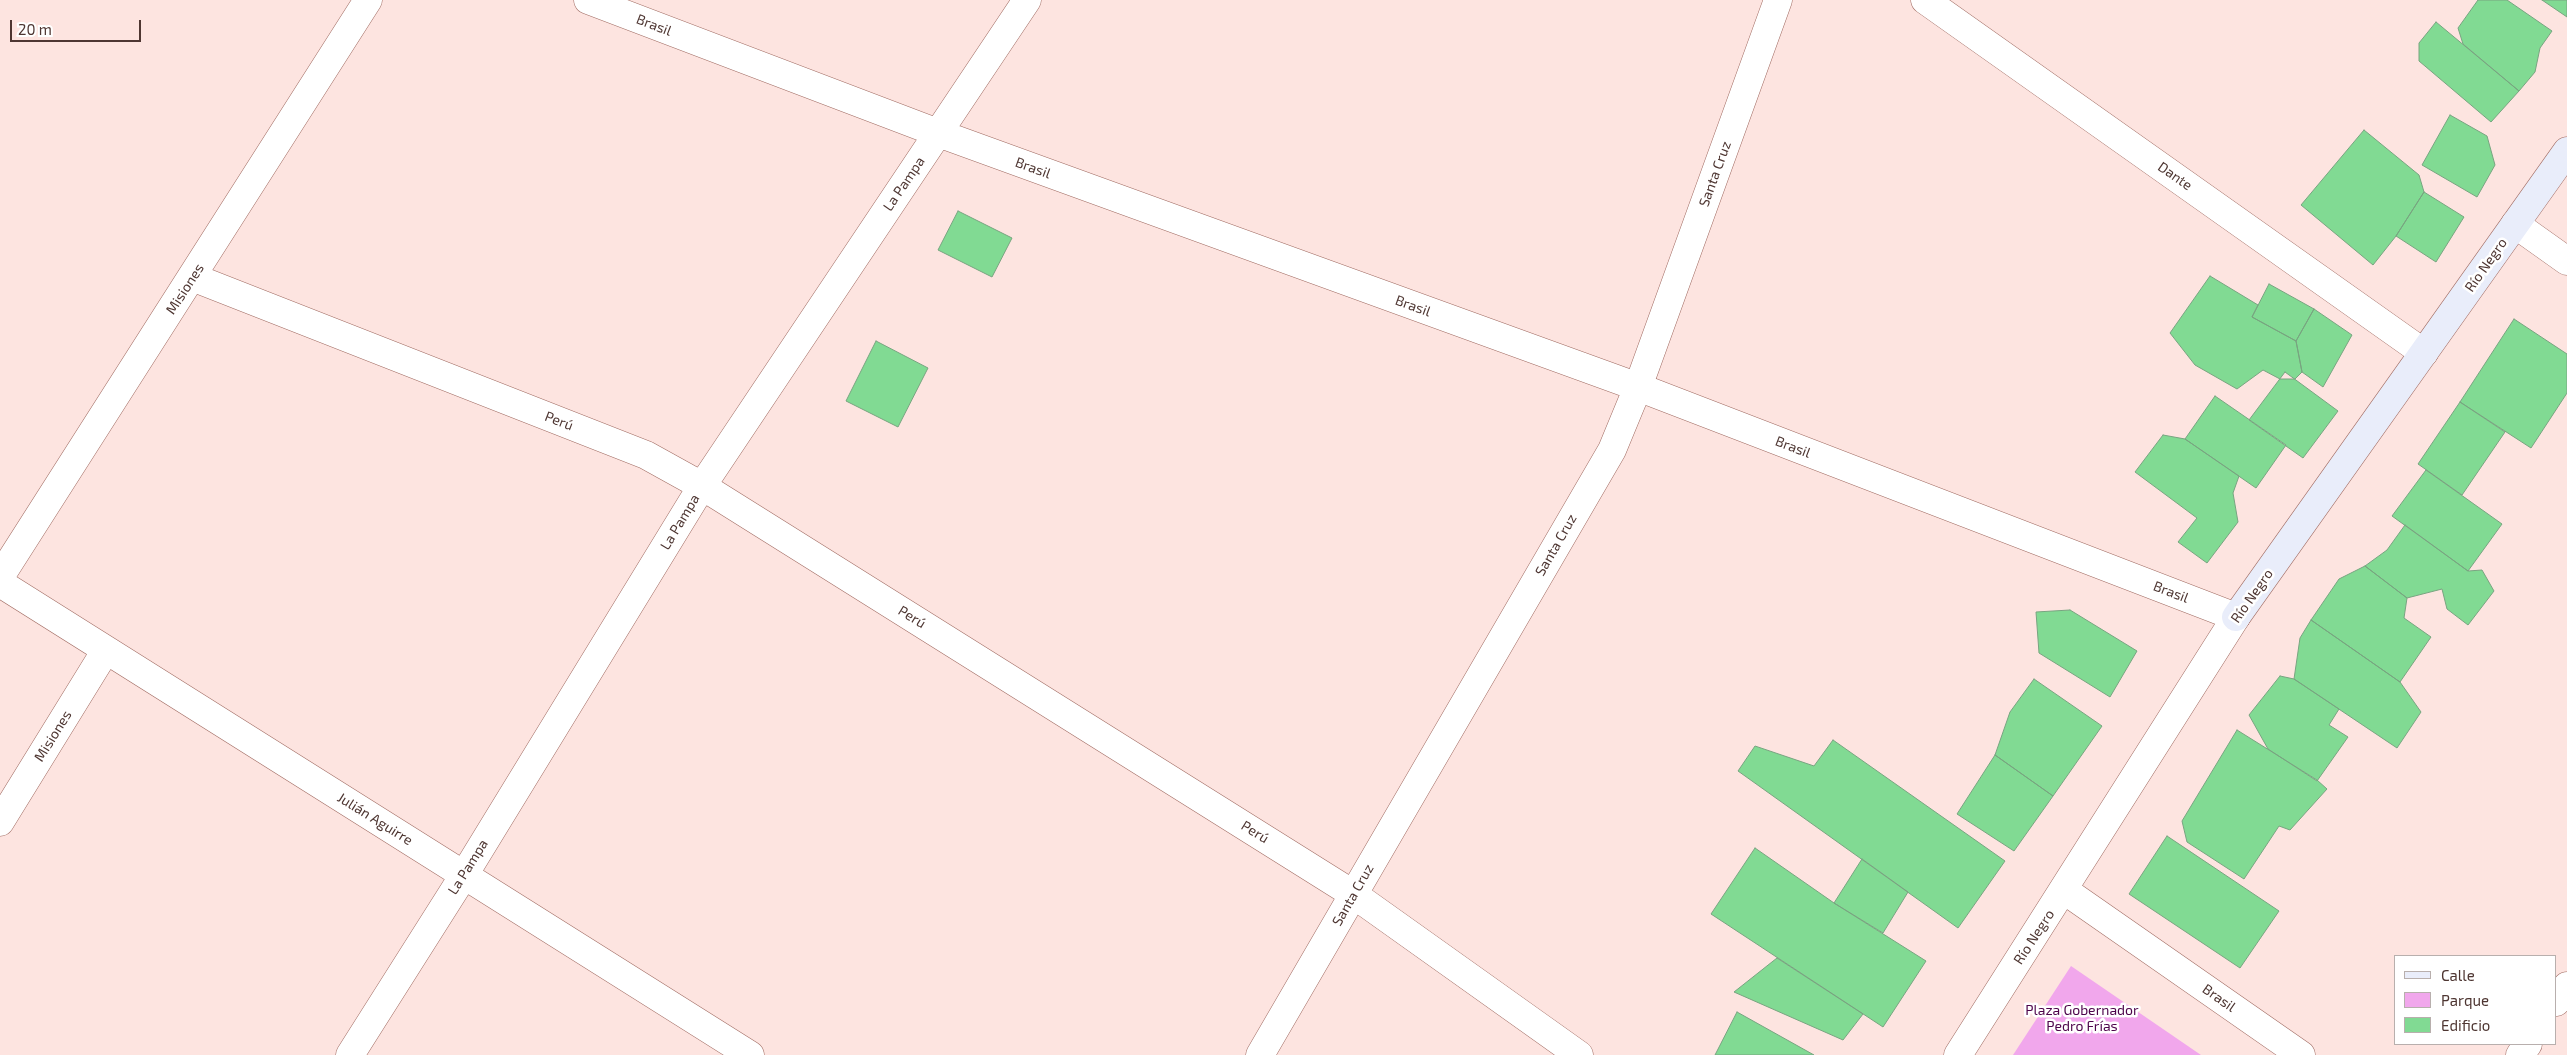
<!DOCTYPE html>
<meta charset="utf-8">
<style>
body{margin:0}
#map{position:relative;width:2567px;height:1055px;overflow:hidden;background:#fde4e0;font-family:"Exo 2",sans-serif}
canvas{display:block}
.legend{position:absolute;left:2394px;top:955px;width:162px;height:90px;box-sizing:border-box;background:#fff;border:1px solid #b8afad;margin:0;padding:6px 9px;list-style:none;font-size:15px;color:#4e3632}
.legend li{display:flex;align-items:center;gap:10px;height:25px}
.legend b{width:25px;border:1px solid #b8afad}
.scale{position:absolute;left:10px;top:20px;width:131px;height:22px;box-sizing:border-box;border:2px solid #4e3632;border-top:0;padding-left:6px;font-size:15px;line-height:18px;white-space:nowrap;color:#4e3632;-webkit-text-stroke:4px #fff;paint-order:stroke}
</style>
<div id="map">
<canvas width="2567" height="1055"></canvas>
<ul class="legend">
<li><b style="height:6px;background:#e9edfa"></b>Calle</li>
<li><b style="height:14px;background:#f1a7ec"></b>Parque</li>
<li><b style="height:14px;background:#81da93"></b>Edificio</li>
</ul>
<div class="scale">20 m</div>
</div>
<script>
const g = document.querySelector('canvas').getContext('2d');
g.lineJoin = 'round';
function fillPath(path, color) { g.fillStyle = color; g.fill(path, 'evenodd'); }
const poly = rows => new Path2D(rows.map(r => 'M' + r).join(''));
function strokePath(path, color, width, dash) { g.strokeStyle = color; g.lineWidth = width; g.lineCap = dash ? 'butt' : 'round'; g.setLineDash(dash || []); g.stroke(path); }
function drawText(font, color, halo, rows, align = 'center') {
  g.font = font + ' "Exo 2",sans-serif'; g.lineWidth = 5; g.setLineDash([]); g.textBaseline = 'middle'; g.strokeStyle = halo; g.fillStyle = color; for (const [text, x, y, turn = 0] of rows) {
    g.save(); g.translate(x, y); g.rotate((+turn || 0) * Math.PI / 180); g.textAlign = isNaN(turn) ? turn : align; if (halo) g.strokeText(text, 0, 0); g.fillText(text, 0, 0); g.restore();
  }
}
fillPath(poly([
 [2071,966,2201,1055,2013,1055]
]), '#f1a7ec');
const building = poly([
 [2478,0,2507,0,2552,31,2540,48,2535,72,2519,91,2463,44,2458,28,2478,0],
 [2542,0,2567,0,2567,17,2542,0],
 [2436,22,2519,91,2491,122,2419,61,2419,43,2436,22],
 [2450,115,2487,136,2495,165,2477,197,2422,165,2450,115],
 [2364,130,2419,175,2424,192,2396,236,2373,265,2301,205,2364,130],
 [2424,192,2464,217,2436,262,2396,236,2424,192],
 [958,211,1012,238,992,277,938,250,958,211],
 [2210,276,2258,305,2252,317,2296,341,2302,372,2295,379,2280,379,2263,370,2237,389,2195,365,2170,333,2210,276],
 [2269,284,2314,309,2296,341,2252,317,2269,284],
 [2314,309,2352,335,2323,387,2302,372,2296,341,2314,309],
 [2514,319,2567,354,2567,393,2531,448,2460,402,2514,319],
 [876,341,928,368,898,427,846,401,876,341],
 [2285,372,2338,411,2303,458,2249,420,2285,372],
 [2215,396,2286,445,2256,488,2185,439,2215,396],
 [2460,402,2505,432,2462,495,2418,464,2460,402],
 [2163,435,2185,439,2239,476,2233,493,2238,522,2207,563,2178,542,2197,518,2135,472,2163,435],
 [2426,470,2502,524,2468,571,2392,516,2426,470],
 [2405,525,2468,571,2482,570,2494,591,2468,625,2447,609,2442,589,2407,598,2365,566,2387,550,2405,525],
 [2365,566,2407,598,2404,618,2431,637,2400,682,2311,620,2339,579,2365,566],
 [2070,610,2137,651,2110,697,2039,653,2036,612,2070,610],
 [2311,620,2400,682,2421,712,2397,748,2294,679,2300,638,2311,620],
 [2280,676,2294,679,2339,709,2329,725,2348,737,2317,781,2268,749,2249,715,2280,676],
 [2034,679,2102,726,2053,796,1995,755,2010,712,2034,679],
 [2237,730,2317,780,2327,789,2290,830,2279,826,2244,879,2187,842,2182,821,2237,730],
 [1833,740,2005,861,1958,928,1738,771,1755,746,1814,766,1833,740],
 [1995,755,2053,796,2014,851,1957,814,1995,755],
 [2167,836,2279,911,2240,968,2129,894,2167,836],
 [1755,848,1834,903,1926,961,1883,1027,1711,914,1755,848],
 [1862,859,1908,892,1883,933,1834,903,1862,859],
 [1777,958,1863,1014,1843,1040,1734,992,1777,958],
 [1737,1012,1814,1055,1715,1055,1737,1012]
]);
fillPath(building, '#81da93');
strokePath(building, '#78a480', 1);
const minor = poly([
 [588,0,938,133,1638,387,2236,617],
 [1925,0,2424,353],
 [2515,224,2567,261],
 [192,277,646,455,702,486,1353,894,1579,1055],
 [0,577,368,0],
 [0,583,750,1055],
 [0,822,106,650],
 [2064,890,2301,1055],
 [2556,1002,2567,986],
 [350,1055,464,875,702,486,1027,0],
 [1260,1055,1612,450,1638,387,1778,0],
 [2520,1055,2528,1044]
]);
const tertiary = poly([
 [1958,1055,2236,617]
]);
const secondary = poly([
 [2236,617,2567,151]
]);
strokePath(minor, '#a06b62', 29);
strokePath(tertiary, '#a06b62', 29);
strokePath(secondary, '#a06b62', 29);
strokePath(minor, '#fff', 28);
strokePath(tertiary, '#fff', 28);
strokePath(secondary, '#e9edfa', 28);
drawText('14px', '#4e3632', '#fff', [
 ["Brasil",654,25,21],
 ["Brasil",1033,168,20],
 ["Santa Cruz",1715,174,-70],
 ["Dante",2175,176,35],
 ["La Pampa",904,184,-56],
 ["Río Negro",2486,265,-55],
 ["Misiones",185,289,-57],
 ["Brasil",1413,306,20],
 ["Perú",559,421,21],
 ["Brasil",1793,447,21],
 ["La Pampa",680,522,-59],
 ["Santa Cruz",1556,545,-60],
 ["Brasil",2171,592,21],
 ["Río Negro",2252,596,-55],
 ["Perú",912,617,32],
 ["Misiones",53,736,-58],
 ["Julián Aguirre",375,819,32],
 ["Perú",1255,832,32],
 ["La Pampa",468,867,-58],
 ["Santa Cruz",1353,895,-60],
 ["Río Negro",2034,937,-57],
 ["Brasil",2219,998,35]
]);
drawText('14px', '#4d044b', '#fff', [
 ["Plaza Gobernador",2082,1010],
 ["Pedro Frías",2082,1026]
]);
</script>
